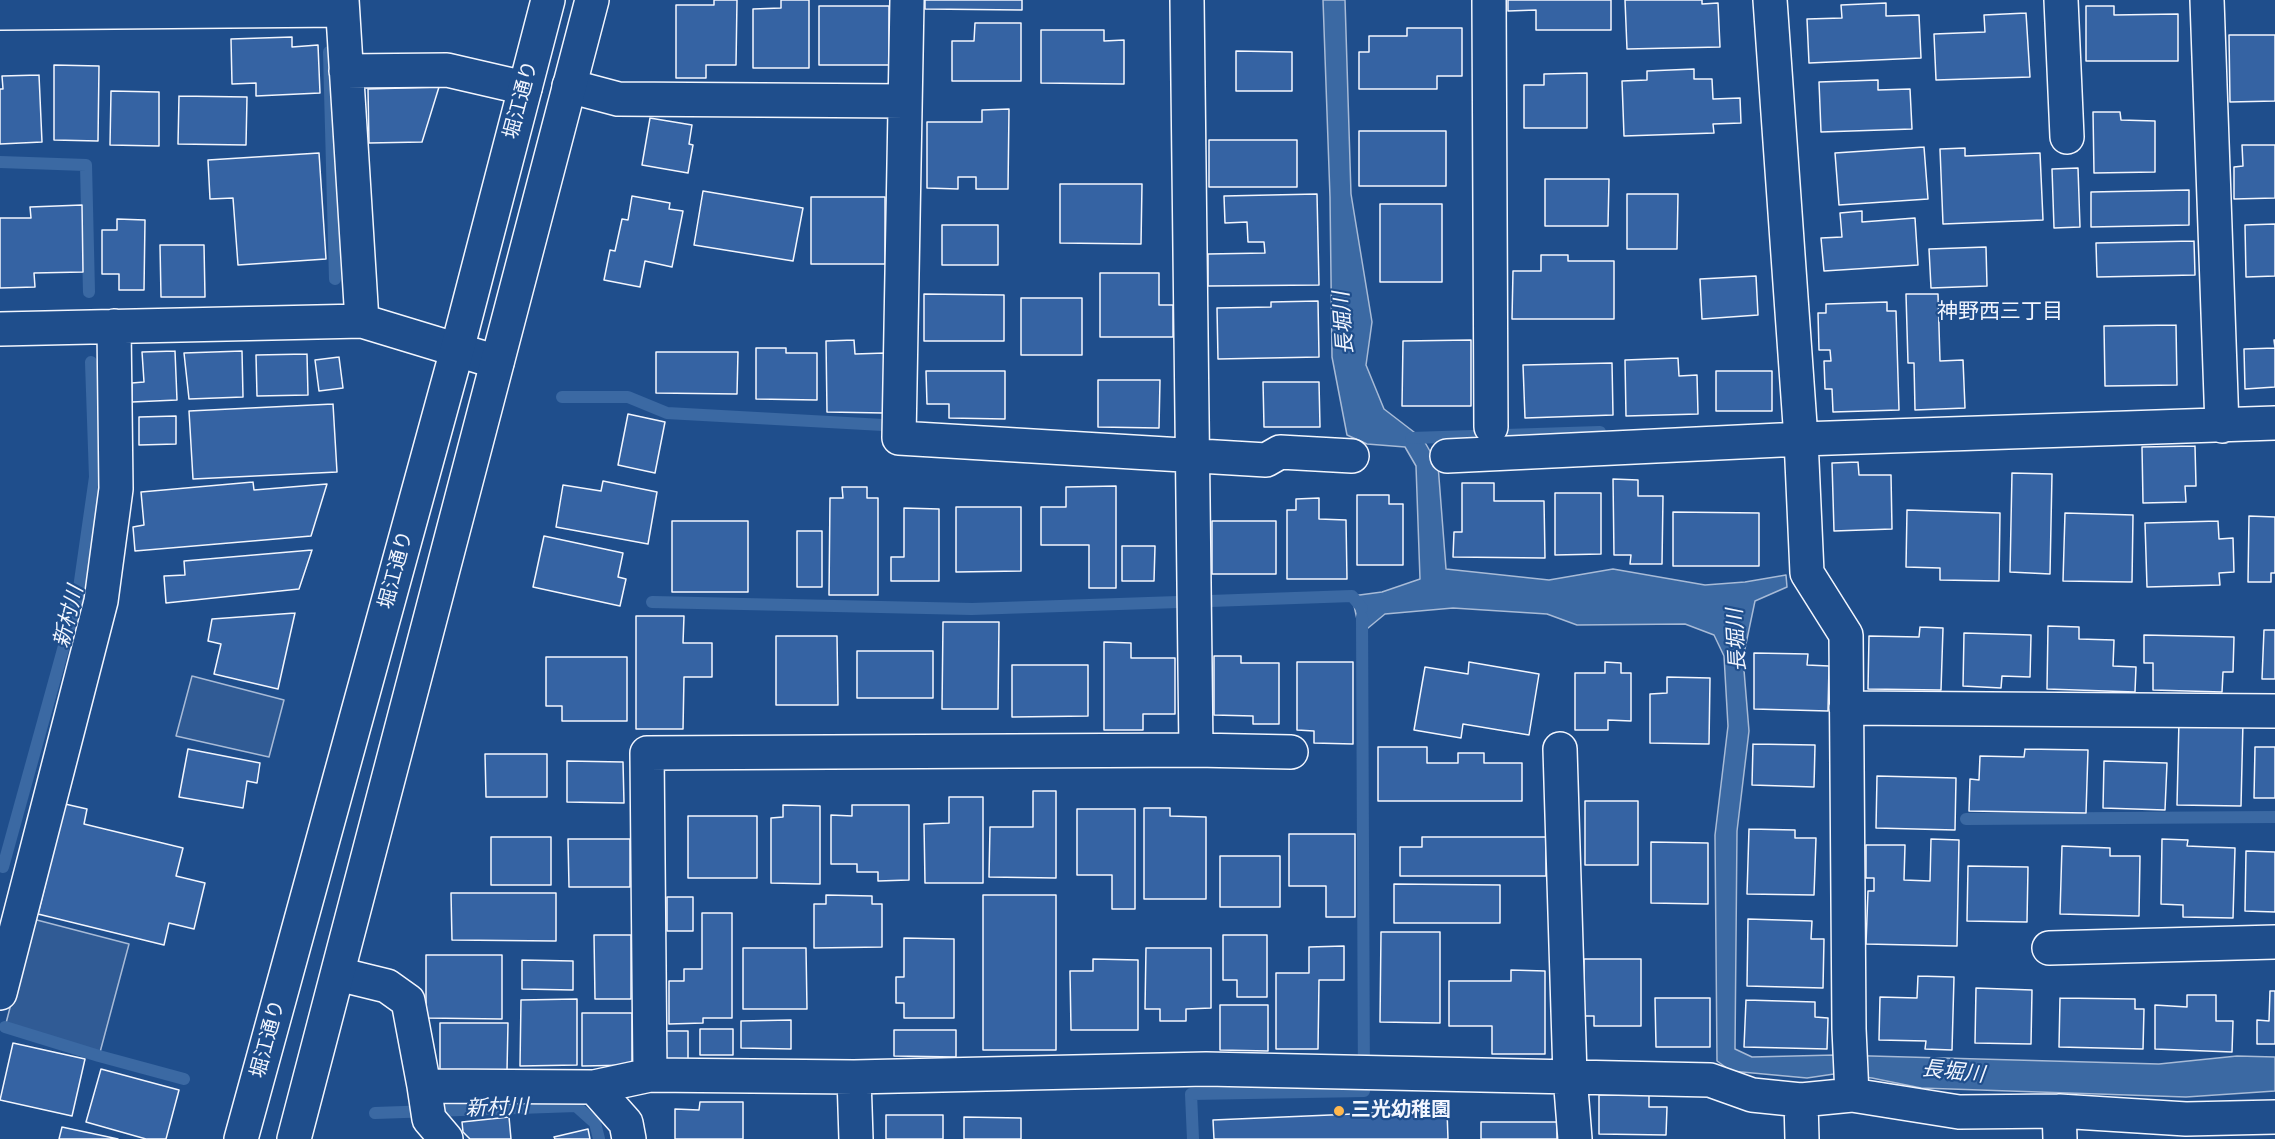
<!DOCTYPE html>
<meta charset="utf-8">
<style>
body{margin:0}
canvas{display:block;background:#1f4e8c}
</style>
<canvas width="2275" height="1139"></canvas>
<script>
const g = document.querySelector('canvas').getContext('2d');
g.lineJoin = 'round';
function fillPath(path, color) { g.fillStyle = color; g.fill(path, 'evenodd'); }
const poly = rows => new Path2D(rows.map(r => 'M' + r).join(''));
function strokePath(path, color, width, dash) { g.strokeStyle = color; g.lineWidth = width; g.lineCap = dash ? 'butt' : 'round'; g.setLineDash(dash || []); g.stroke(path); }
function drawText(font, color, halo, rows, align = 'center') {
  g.font = font + ' "Nunito Sans","Noto Sans JP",sans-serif'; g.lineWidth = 4.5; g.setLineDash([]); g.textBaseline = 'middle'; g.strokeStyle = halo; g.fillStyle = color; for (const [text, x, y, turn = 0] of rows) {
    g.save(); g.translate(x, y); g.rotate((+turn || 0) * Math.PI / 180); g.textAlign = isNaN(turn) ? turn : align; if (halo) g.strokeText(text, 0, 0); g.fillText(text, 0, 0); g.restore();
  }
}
const parking = poly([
 [192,676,284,700,269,757,176,736,192,676],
 [33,919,129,944,99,1056,5,1027,33,919]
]);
fillPath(parking, '#305b95');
strokePath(parking, '#a8bbd7', 1.5);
const water = poly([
 [1323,0,1345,0,1351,194,1372,322,1366,365,1384,409,1423,439,1438,465,1446,569,1549,580,1613,569,1705,585,1745,582,1786,575,1787,587,1755,601,1743,658,1749,731,1737,831,1735,1049,1752,1057,1835,1055,2159,1064,2237,1056,2275,1057,2275,1091,2186,1097,1921,1088,1872,1078,1834,1074,1807,1078,1731,1071,1717,1061,1715,835,1728,726,1724,656,1714,635,1685,624,1577,625,1547,614,1453,608,1385,614,1362,633,1358,624,1352,596,1382,592,1420,579,1416,466,1405,447,1367,444,1347,435,1332,357,1330,197,1323,0]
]);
fillPath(water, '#3b69a3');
strokePath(water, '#a8bbd7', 1.5);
strokePath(poly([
 [329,52,335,279],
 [0,162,86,165,89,292],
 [562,397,628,397,667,413,883,425],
 [1411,438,1600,432],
 [1210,601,1352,596,1362,608],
 [652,602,972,609,1178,602],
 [1966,819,2275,817],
 [3,867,78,595,95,477,91,362],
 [5,1027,99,1056,184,1079],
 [375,1113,576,1106,595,1123,599,1139],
 [1193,1139,1191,1094,1364,1091,1362,617]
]), '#3b69a3', 12);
const building = poly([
 [714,0,737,0,736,65,706,65,706,78,676,78,676,5,714,5,714,0],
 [781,0,809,0,809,68,753,68,753,9,781,8,781,0],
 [925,0,1022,0,1022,10,925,9,925,0],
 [1508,0,1611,0,1611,30,1536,30,1536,10,1508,11,1508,0],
 [1625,0,1702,0,1702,4,1718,3,1720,47,1627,49,1625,0],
 [1886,3,1886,16,1919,15,1921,58,1809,63,1807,19,1842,18,1841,5,1886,3],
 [819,6,889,6,889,65,819,65,819,6],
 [2086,6,2114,6,2114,15,2178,14,2178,61,2086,61,2086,6],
 [2026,13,2030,77,1936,80,1934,34,1985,32,1984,15,2026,13],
 [975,23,1021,23,1021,81,952,81,952,41,974,41,975,23],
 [1407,28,1462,28,1462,76,1437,76,1437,89,1359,89,1359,52,1369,52,1369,36,1407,36,1407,28],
 [1041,30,1104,30,1104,41,1124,40,1124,84,1041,83,1041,30],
 [2229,35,2275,35,2275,101,2230,102,2229,35],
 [292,37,292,47,318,45,320,93,256,96,256,83,232,84,231,39,292,37],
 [1236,51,1292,52,1292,91,1236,91,1236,51],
 [54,65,99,66,98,141,54,140,54,65],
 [1694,69,1694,79,1712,79,1713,99,1740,98,1741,123,1713,124,1714,133,1624,136,1622,81,1647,80,1647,71,1694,69],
 [1587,73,1587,128,1524,128,1524,85,1544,85,1544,74,1587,73],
 [39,75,42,142,0,144,0,89,3,89,2,76,39,75],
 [1878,80,1878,90,1910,89,1912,129,1821,132,1819,82,1878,80],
 [439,87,422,142,369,143,368,89,439,87],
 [111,91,159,92,159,146,110,145,111,91],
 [179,96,247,97,246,145,178,144,179,96],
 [1009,109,1008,189,976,189,976,177,958,177,958,189,927,188,927,122,982,122,982,110,1009,109],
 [2093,112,2120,112,2121,120,2155,121,2155,172,2094,173,2093,112],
 [650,118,692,125,689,144,693,145,688,173,642,165,650,118],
 [1359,131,1446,131,1446,186,1359,186,1359,131],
 [1209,140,1297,140,1297,187,1209,187,1209,140],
 [2242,145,2275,145,2275,198,2234,199,2234,167,2243,166,2242,145],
 [1924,147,1928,199,1839,205,1835,153,1924,147],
 [1965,148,1965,156,2040,153,2043,220,1943,224,1940,149,1965,148],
 [319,153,326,259,238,265,233,198,210,199,208,160,319,153],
 [2078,168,2080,227,2054,228,2052,169,2078,168],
 [1545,179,1609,179,1608,226,1545,226,1545,179],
 [1060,184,1142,184,1141,244,1060,243,1060,184],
 [2189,190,2189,225,2091,227,2091,192,2189,190],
 [703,191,803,208,793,261,694,245,703,191],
 [1317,194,1319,285,1208,286,1208,254,1265,253,1264,242,1248,242,1247,222,1225,223,1224,196,1317,194],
 [1627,194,1678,194,1677,249,1627,249,1627,194],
 [632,196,670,203,669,209,683,211,672,267,645,261,640,287,604,280,610,250,615,251,622,219,628,220,632,196],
 [811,197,885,197,885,264,811,264,811,197],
 [1380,204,1442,204,1442,282,1380,282,1380,204],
 [82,205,83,272,34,273,35,287,0,288,0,218,31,218,30,207,82,205],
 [1862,211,1862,222,1915,218,1918,265,1824,271,1821,238,1842,237,1840,213,1862,211],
 [117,219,145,220,144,290,119,290,119,274,102,274,102,230,117,230,117,219],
 [2275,224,2275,276,2246,277,2245,225,2275,224],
 [942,225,998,225,998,265,942,265,942,225],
 [2194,241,2195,275,2097,277,2096,243,2194,241],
 [160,245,204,245,205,297,161,297,160,245],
 [1986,247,1987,286,1931,288,1929,249,1986,247],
 [1541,255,1568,255,1568,261,1614,261,1614,319,1512,319,1513,271,1541,271,1541,255],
 [1100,273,1159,273,1159,305,1173,305,1173,337,1100,337,1100,273],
 [1756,276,1758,315,1702,319,1700,279,1756,276],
 [924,294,1004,295,1004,341,924,341,924,294],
 [1906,294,1938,294,1940,361,1963,360,1965,408,1915,410,1914,363,1908,363,1906,294],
 [1021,298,1082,298,1082,355,1021,355,1021,298],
 [1318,301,1319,357,1218,359,1217,308,1271,307,1271,302,1318,301],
 [1887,302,1887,311,1896,311,1899,410,1833,412,1832,389,1825,389,1824,361,1831,361,1830,350,1819,350,1818,313,1826,313,1826,304,1887,302],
 [2176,325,2177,385,2105,386,2104,326,2176,325],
 [854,340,855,354,885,353,884,413,827,412,826,341,854,340],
 [1471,340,1471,406,1402,406,1403,341,1471,340],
 [2274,340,2275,340,2275,387,2245,389,2244,349,2275,348,2274,340],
 [756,348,786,348,786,353,817,353,817,400,756,399,756,348],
 [175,351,177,400,132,402,132,383,144,382,142,352,175,351],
 [242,351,243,397,189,399,184,353,242,351],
 [656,352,738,352,737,394,656,393,656,352],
 [307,354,308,395,257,396,256,355,307,354],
 [339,357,343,388,319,391,315,360,339,357],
 [1678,358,1679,376,1697,375,1698,414,1626,416,1625,360,1678,358],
 [1612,363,1613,415,1525,418,1523,365,1612,363],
 [926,371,1005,371,1005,419,949,418,949,404,927,404,926,371],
 [1716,371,1772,371,1772,411,1716,411,1716,371],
 [1098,380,1160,380,1159,428,1098,427,1098,380],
 [1263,382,1319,382,1320,427,1264,427,1263,382],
 [333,404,337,472,193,479,189,411,333,404],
 [628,414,665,422,655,473,618,465,628,414],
 [176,416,176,444,139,445,139,417,176,416],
 [2195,446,2196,486,2185,486,2186,502,2143,503,2142,447,2195,446],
 [1858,462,1859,475,1891,475,1892,529,1834,531,1832,463,1858,462],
 [2012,473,2052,474,2050,574,2010,572,2012,473],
 [1613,479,1638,480,1638,496,1663,496,1662,564,1630,564,1631,555,1614,555,1613,479],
 [603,481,657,492,648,544,556,527,563,485,601,491,603,481],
 [253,482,254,490,327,484,311,536,135,551,133,527,144,525,141,492,253,482],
 [1462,483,1494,483,1494,501,1544,501,1545,558,1453,557,1454,532,1462,532,1462,483],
 [1116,486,1116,588,1089,588,1089,545,1041,545,1041,507,1066,507,1066,487,1116,486],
 [842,487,867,487,867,498,878,498,878,595,829,595,830,498,843,498,842,487],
 [1555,493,1601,493,1601,554,1555,555,1555,493],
 [1357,495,1389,495,1389,504,1403,504,1403,565,1357,565,1357,495],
 [1319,498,1319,519,1346,520,1347,579,1287,579,1287,510,1296,510,1296,499,1319,498],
 [956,507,1021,507,1021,571,956,572,956,507],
 [904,508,939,509,939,581,891,581,891,557,904,557,904,508],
 [1907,510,2000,513,1999,581,1940,580,1940,568,1906,567,1907,510],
 [1673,512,1759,513,1759,566,1673,566,1673,512],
 [2065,513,2133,515,2132,582,2063,581,2065,513],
 [2249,516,2275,517,2275,573,2271,573,2271,582,2248,582,2249,516],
 [672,521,748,521,748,592,672,592,672,521],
 [1212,521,1276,521,1276,574,1212,574,1212,521],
 [2218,521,2219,539,2233,538,2234,572,2219,573,2220,585,2147,587,2145,523,2218,521],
 [797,531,822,531,822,587,797,587,797,531],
 [544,536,623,553,618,577,626,579,620,606,533,587,544,536],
 [1122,546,1155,546,1154,581,1122,581,1122,546],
 [312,550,299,589,166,603,164,576,185,575,184,561,312,550],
 [295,613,278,689,214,674,221,644,208,641,212,619,295,613],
 [636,616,684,616,683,643,712,643,712,677,684,677,683,729,636,729,636,616],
 [943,622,999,622,998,709,942,709,943,622],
 [2048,626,2079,627,2079,639,2114,640,2113,666,2136,667,2135,692,2047,689,2048,626],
 [1920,627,1943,628,1941,690,1868,689,1869,636,1919,637,1920,627],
 [2264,630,2275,630,2275,679,2262,679,2264,630],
 [1964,633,2031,635,2030,677,2002,676,2001,688,1963,686,1964,633],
 [2144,635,2234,637,2233,672,2223,672,2222,692,2153,690,2153,663,2144,663,2144,635],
 [776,636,837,636,838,705,776,705,776,636],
 [1104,642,1131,643,1131,658,1175,658,1175,714,1143,714,1143,730,1104,730,1104,642],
 [857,651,933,651,933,698,857,698,857,651],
 [1754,653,1808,654,1807,665,1829,666,1828,711,1754,709,1754,653],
 [1214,656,1241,656,1241,663,1279,663,1279,724,1253,724,1253,716,1214,715,1214,656],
 [546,657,627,657,627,721,562,721,562,706,546,706,546,657],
 [1297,662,1353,662,1353,744,1314,743,1314,731,1297,730,1297,662],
 [1469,662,1539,674,1529,735,1463,724,1461,738,1414,730,1425,667,1468,674,1469,662],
 [1605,662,1621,663,1621,673,1631,673,1631,721,1608,720,1608,730,1575,730,1575,673,1605,673,1605,662],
 [1012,665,1088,665,1088,716,1012,717,1012,665],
 [1667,677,1710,678,1709,744,1650,743,1650,694,1667,693,1667,677],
 [2179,720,2243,721,2241,806,2177,805,2179,720],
 [1753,744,1815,745,1814,787,1752,785,1753,744],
 [1378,747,1427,747,1427,763,1458,763,1458,753,1484,753,1484,763,1522,763,1522,801,1378,801,1378,747],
 [2255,747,2275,747,2275,798,2254,798,2255,747],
 [188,749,260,763,257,783,247,781,243,808,179,797,188,749],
 [2025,749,2088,750,2086,813,1969,811,1970,779,1979,780,1980,756,2024,757,2025,749],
 [485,754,547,754,547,797,486,797,485,754],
 [567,761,623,762,624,803,567,802,567,761],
 [2104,761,2167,763,2165,810,2103,808,2104,761],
 [1877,776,1956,778,1955,830,1876,828,1877,776],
 [1033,791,1056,791,1056,878,989,877,990,827,1033,827,1033,791],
 [949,797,983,797,983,883,925,883,924,824,949,823,949,797],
 [1585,801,1638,801,1638,865,1585,865,1585,801],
 [65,804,87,809,84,824,183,848,176,876,205,883,194,929,169,923,164,945,38,914,65,804],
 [783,805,820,806,820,884,771,883,771,818,783,817,783,805],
 [852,805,909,805,909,880,878,881,878,872,857,872,857,864,831,864,831,815,852,816,852,805],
 [1144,808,1170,808,1170,816,1206,817,1206,899,1144,899,1144,808],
 [1077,809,1135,809,1135,909,1112,909,1112,875,1077,875,1077,809],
 [688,816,757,816,757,878,688,878,688,816],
 [1749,829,1795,830,1795,838,1816,838,1814,895,1747,894,1749,829],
 [1289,834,1355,834,1355,917,1326,917,1326,886,1289,886,1289,834],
 [491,837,551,837,551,885,491,885,491,837],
 [1422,837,1546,837,1546,876,1400,876,1400,847,1422,847,1422,837],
 [568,839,630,839,630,887,569,887,568,839],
 [1931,839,1959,840,1957,946,1866,944,1868,891,1874,891,1874,878,1866,878,1866,845,1905,845,1904,880,1930,881,1931,839],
 [2162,839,2188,840,2187,846,2235,848,2233,918,2183,917,2183,905,2161,904,2162,839],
 [1651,842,1708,843,1708,904,1651,903,1651,842],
 [2062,846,2110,848,2110,856,2140,856,2139,916,2060,914,2062,846],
 [2246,851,2275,852,2275,912,2245,911,2246,851],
 [1220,856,1280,856,1280,907,1220,907,1220,856],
 [1968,866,2028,867,2027,922,1967,921,1968,866],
 [1394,884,1500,885,1500,923,1394,923,1394,884],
 [451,893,556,893,556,941,452,940,451,893],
 [826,895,872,896,872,904,882,904,882,947,814,948,814,904,826,904,826,895],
 [983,895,1056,895,1056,1050,983,1050,983,895],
 [667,897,693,897,693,931,667,931,667,897],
 [702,913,732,913,732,1018,703,1018,703,1023,669,1024,669,981,684,981,684,969,702,969,702,913],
 [1748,919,1812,921,1811,939,1824,939,1823,988,1747,986,1748,919],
 [1381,932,1440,932,1440,1023,1380,1022,1381,932],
 [594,935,631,935,631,999,595,999,594,935],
 [1223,935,1267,935,1267,997,1237,997,1237,980,1223,980,1223,935],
 [904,938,954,939,954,1018,904,1018,904,1003,896,1003,896,977,904,977,904,938],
 [1344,946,1344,980,1319,980,1318,1049,1276,1049,1276,973,1309,973,1309,947,1344,946],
 [743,948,806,948,807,1009,743,1009,743,948],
 [1146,948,1211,948,1211,1008,1186,1009,1186,1021,1160,1021,1160,1009,1145,1009,1146,948],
 [426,955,502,955,502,1019,426,1018,426,955],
 [1093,959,1138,960,1138,1030,1071,1030,1070,971,1093,971,1093,959],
 [1584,959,1641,959,1641,1026,1594,1026,1594,1016,1584,1016,1584,959],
 [522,960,573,961,573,990,522,989,522,960],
 [1511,970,1545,971,1545,1054,1492,1054,1492,1026,1449,1026,1449,981,1511,981,1511,970],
 [1918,976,1954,977,1952,1050,1925,1049,1926,1041,1879,1040,1880,997,1917,998,1918,976],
 [1976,988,2032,990,2031,1044,1975,1043,1976,988],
 [2270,991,2275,991,2275,1044,2257,1044,2257,1020,2269,1021,2270,991],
 [2187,995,2216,995,2216,1021,2233,1021,2232,1052,2155,1049,2155,1005,2187,1007,2187,995],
 [1655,998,1710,998,1710,1047,1656,1047,1655,998],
 [2060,998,2135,999,2135,1009,2144,1009,2143,1049,2059,1047,2060,998],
 [577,999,577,1065,520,1066,521,1000,577,999],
 [1746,1000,1815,1002,1815,1017,1828,1018,1827,1049,1744,1047,1746,1000],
 [1220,1005,1268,1005,1268,1051,1220,1050,1220,1005],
 [582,1013,632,1013,632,1065,582,1066,582,1013],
 [791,1020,791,1049,741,1048,741,1021,791,1020],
 [440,1023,508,1023,507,1071,440,1071,440,1023],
 [700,1029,733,1029,733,1055,700,1055,700,1029],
 [894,1030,956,1030,956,1057,894,1056,894,1030],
 [665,1031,688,1031,688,1062,665,1062,665,1031],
 [13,1043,85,1059,72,1116,0,1100,13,1043],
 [101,1069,179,1090,166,1139,146,1139,86,1122,101,1069],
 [1599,1095,1649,1095,1649,1107,1667,1107,1666,1135,1599,1134,1599,1095],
 [700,1102,743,1102,743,1139,675,1139,675,1109,699,1110,700,1102],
 [1447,1110,1448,1139,1214,1139,1213,1120,1447,1110],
 [886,1115,943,1115,943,1139,886,1139,886,1115],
 [509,1117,511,1139,470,1139,463,1132,462,1122,509,1117],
 [964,1117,1021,1118,1021,1139,964,1139,964,1117],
 [1481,1122,1557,1122,1557,1139,1481,1139,1481,1122],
 [62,1127,118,1139,59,1139,62,1127],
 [588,1129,590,1139,555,1139,554,1137,588,1129]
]);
fillPath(building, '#3563a3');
strokePath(building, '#f2f6ff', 1.5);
const street = poly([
 [342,0,362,321],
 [907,0,899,438,1266,460,1280,452,1352,456],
 [1489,0,1491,427],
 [1770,0,1801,439,1807,573,1846,635,1849,1029,1852,1095],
 [2061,0,2067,137],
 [2207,0,2222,426],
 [0,13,342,10],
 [346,71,447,70,525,88],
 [569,86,618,99,905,101],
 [0,329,362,321,497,362],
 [1447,456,1801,439,2275,423],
 [1846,708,2275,711],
 [1560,749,1570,1076,1575,1139],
 [1196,750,1291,752],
 [2049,948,2275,942],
 [338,974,387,986,408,1001,424,1086,594,1087,650,1075,854,1077,1206,1069,1710,1080,1752,1095,1801,1100,1852,1095,1959,1112,2059,1111,2186,1119,2275,1117],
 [0,993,101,601,116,489,114,326],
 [650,1075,647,753,1196,750,1187,0],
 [854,1077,856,1139],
 [424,1086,429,1119,446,1139],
 [594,1087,626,1123,629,1139],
 [1801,1100,1802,1139],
 [2059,1111,2060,1139]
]);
const highway = poly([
 [241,1139,457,350,548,0],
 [294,1139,592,0]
]);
strokePath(street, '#f2f6ff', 36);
strokePath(highway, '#f2f6ff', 36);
strokePath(street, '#1f4e8c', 33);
strokePath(highway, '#1f4e8c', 33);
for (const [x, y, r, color] of [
 [1339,1111,6,"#ffb74d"]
]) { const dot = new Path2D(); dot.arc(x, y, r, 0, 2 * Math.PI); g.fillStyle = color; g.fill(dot); strokePath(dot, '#1f4e8c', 2); }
drawText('20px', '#f2f6ff', '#1f4e8c', [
 ["堀江通り",522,100,-75],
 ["堀江通り",397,570,-75],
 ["堀江通り",269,1039,-75]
]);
drawText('bold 20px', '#f2f6ff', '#1f4e8c', [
 ["三光幼稚園",1351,1111]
], 'left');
drawText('21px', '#f2f6ff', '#1f4e8c', [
 ["神野西三丁目",2000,313]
]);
drawText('italic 21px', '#f2f6ff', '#1f4e8c', [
 ["長堀川",1345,323,-94],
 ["新村川",70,617,-76],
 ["長堀川",1738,640,-93],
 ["長堀川",1953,1073,6],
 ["新村川",497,1109,-2]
]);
</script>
